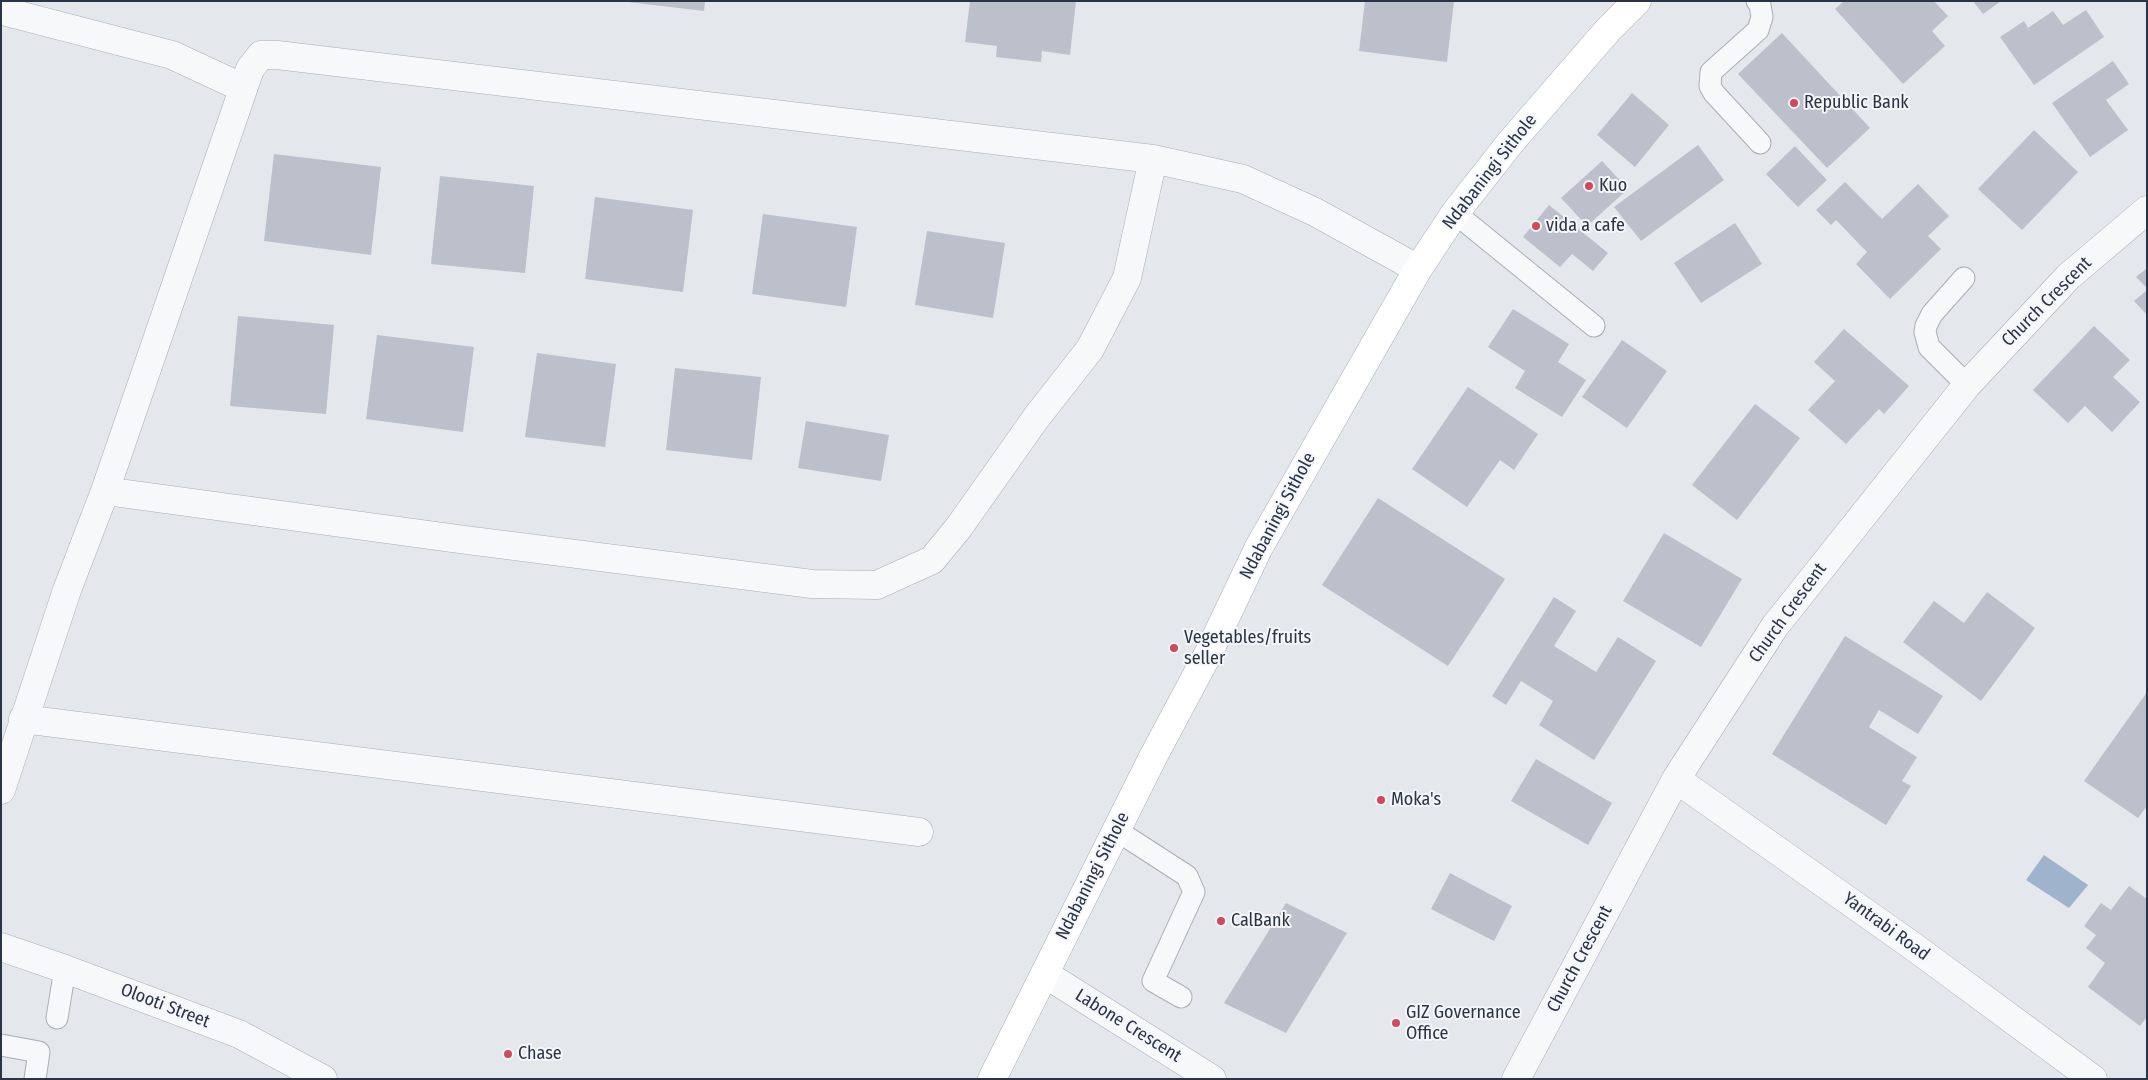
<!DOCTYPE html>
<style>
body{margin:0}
#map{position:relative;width:2148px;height:1080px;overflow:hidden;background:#e4e7ec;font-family:"Fira Sans Condensed",sans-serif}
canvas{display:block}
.frame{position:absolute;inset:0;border:2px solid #2b3445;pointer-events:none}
</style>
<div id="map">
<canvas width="2148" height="1080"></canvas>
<div class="frame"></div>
</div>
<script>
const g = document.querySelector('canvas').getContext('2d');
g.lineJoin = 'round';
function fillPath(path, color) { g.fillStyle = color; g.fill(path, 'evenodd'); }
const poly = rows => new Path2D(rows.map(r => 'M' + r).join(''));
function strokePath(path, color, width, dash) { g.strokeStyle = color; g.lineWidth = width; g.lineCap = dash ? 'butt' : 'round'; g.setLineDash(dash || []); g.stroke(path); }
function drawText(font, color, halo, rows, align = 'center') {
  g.font = font + ' "Fira Sans Condensed",sans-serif'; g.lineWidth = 4; g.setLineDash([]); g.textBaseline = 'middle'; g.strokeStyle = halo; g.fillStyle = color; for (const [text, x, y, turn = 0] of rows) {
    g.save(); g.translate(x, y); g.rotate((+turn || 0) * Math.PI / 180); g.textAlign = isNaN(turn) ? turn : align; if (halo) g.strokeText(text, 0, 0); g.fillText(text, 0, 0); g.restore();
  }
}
fillPath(poly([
 [2044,855,2088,885,2069,908,2026,880]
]), '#9fb4cc');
fillPath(poly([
 [620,1,705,1,704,11],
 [970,1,1076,1,1070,55,1042,51,1041,62,996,57,997,46,965,42],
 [1365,1,1454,1,1447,62,1359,51],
 [1844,1,1934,1,1948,16,1932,31,1945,46,1903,84,1835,9],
 [1973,1,2001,1,1983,14],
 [2086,10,2104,37,2034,85,2000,37,2024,21,2028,28,2053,11,2063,25],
 [1782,33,1870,128,1827,168,1738,74],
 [2113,61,2129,84,2106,100,2128,130,2090,157,2052,103],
 [1632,93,1669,125,1635,167,1597,135],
 [2034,130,2078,172,2022,230,1978,189],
 [1698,145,1724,180,1641,241,1614,207],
 [1795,146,1827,180,1798,207,1766,174],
 [274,154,381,167,371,255,264,241],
 [1602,161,1628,189,1587,226,1561,198],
 [440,176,534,186,525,273,431,264],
 [1845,182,1882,219,1918,184,1949,216,1928,236,1941,249,1890,299,1856,264,1867,252,1836,220,1831,225,1816,210],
 [595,197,693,210,683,292,585,279],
 [1549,205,1608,253,1593,271,1572,254,1560,267,1523,237],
 [763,214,857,227,846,307,752,294],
 [1735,223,1762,264,1701,303,1674,263],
 [927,231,1005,243,993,318,915,305],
 [2147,268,2147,288,2136,277],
 [2147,290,2147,315,2134,301],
 [1513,309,1569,344,1558,362,1586,380,1562,417,1515,388,1525,371,1488,347],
 [238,316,334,325,326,414,230,406],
 [2094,326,2130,360,2113,377,2140,402,2112,432,2085,406,2068,423,2033,390],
 [1844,329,1909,386,1884,414,1879,409,1846,444,1808,410,1835,381,1814,362],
 [377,335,474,347,463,432,366,419],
 [1622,340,1667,371,1627,428,1582,397],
 [537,353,616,364,605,447,525,437],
 [675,368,761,377,752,460,666,450],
 [1468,387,1538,434,1514,470,1500,460,1467,507,1412,469],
 [1755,404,1800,438,1737,520,1692,485],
 [806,421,889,435,881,481,798,468],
 [1378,498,1505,579,1448,666,1322,585],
 [1664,533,1742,579,1701,647,1623,601],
 [1987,592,2035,628,1981,701,1903,642,1934,601,1964,623],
 [1554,597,1576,611,1554,646,1596,672,1618,637,1656,661,1594,760,1539,725,1553,701,1521,681,1506,705,1492,696],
 [1845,636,1943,696,1918,734,1879,710,1869,727,1917,757,1902,781,1911,786,1886,825,1772,754],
 [2147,692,2147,806,2138,818,2084,781],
 [1536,759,1612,803,1588,845,1511,801],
 [1450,873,1512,906,1494,941,1431,909],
 [2129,886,2147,899,2147,1017,2140,1026,2088,987,2105,963,2086,948,2096,935,2084,926,2101,903,2111,910],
 [1286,903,1347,933,1286,1033,1224,1003]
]), '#bbc0ca');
const lane = poly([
 [1757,1,1760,5,1762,17,1758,30,1711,72,1710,86,1714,93,1760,143],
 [1455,213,1594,326],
 [1964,278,1932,314,1926,326,1925,332,1929,347,1967,385],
 [1116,830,1187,876,1194,892,1153,981,1181,997],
 [57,1018,65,969],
 [1,1045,39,1052,35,1079]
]);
const street = poly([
 [3,11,172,55,243,88],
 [105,491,466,540,812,584,877,585,932,560,959,527,1036,418,1090,349,1127,278,1153,159],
 [23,719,919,832],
 [1676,779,1914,947,2093,1079],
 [1,790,67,590,105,491,250,69,261,55,277,55,1153,159,1243,179,1315,212,1418,269],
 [1,947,65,969,239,1034,323,1079],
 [1045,974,1212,1079],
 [1516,1079,1676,779,1775,626,1967,385,2068,277,2147,210]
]);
const secondary = poly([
 [992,1079,1153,757,1209,652,1259,547,1418,269,1455,213,1510,143,1608,30,1637,1]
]);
strokePath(lane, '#a9aeb7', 23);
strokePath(street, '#a9aeb7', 29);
strokePath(secondary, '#a9aeb7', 29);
strokePath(lane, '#f7f8fa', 21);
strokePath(street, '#f7f8fa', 28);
strokePath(secondary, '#fff', 28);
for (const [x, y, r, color] of [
 [1794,103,5,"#d1495b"],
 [1589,186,5,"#d1495b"],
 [1536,226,5,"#d1495b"],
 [1174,648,5,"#d1495b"],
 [1381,800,5,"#d1495b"],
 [1221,921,5,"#d1495b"],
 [1396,1023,5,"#d1495b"],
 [508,1054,5,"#d1495b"]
]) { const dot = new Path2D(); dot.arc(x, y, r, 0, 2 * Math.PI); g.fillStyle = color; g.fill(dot); strokePath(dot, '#f4f6f9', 2); }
drawText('18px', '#2b3445', '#f4f6f9', [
 ["Republic Bank",1804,103],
 ["Kuo",1599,186],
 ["vida a cafe",1546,226],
 ["Vegetables/fruits",1184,638],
 ["seller",1184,659],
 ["Moka's",1391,800],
 ["CalBank",1231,921],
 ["GIZ Governance",1406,1013],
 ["Office",1406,1034],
 ["Chase",518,1054]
], 'left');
drawText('18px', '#2b3445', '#f4f6f9', [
 ["Ndabaningi Sithole",1490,172,-52],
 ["Church Crescent",2047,302,-45],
 ["Ndabaningi Sithole",1278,516,-62],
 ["Church Crescent",1788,613,-54],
 ["Ndabaningi Sithole",1093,876,-63],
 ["Yantrabi Road",1886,927,36],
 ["Church Crescent",1580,959,-62],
 ["Olooti Street",165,1006,21],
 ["Labone Crescent",1128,1026,32]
]);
</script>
